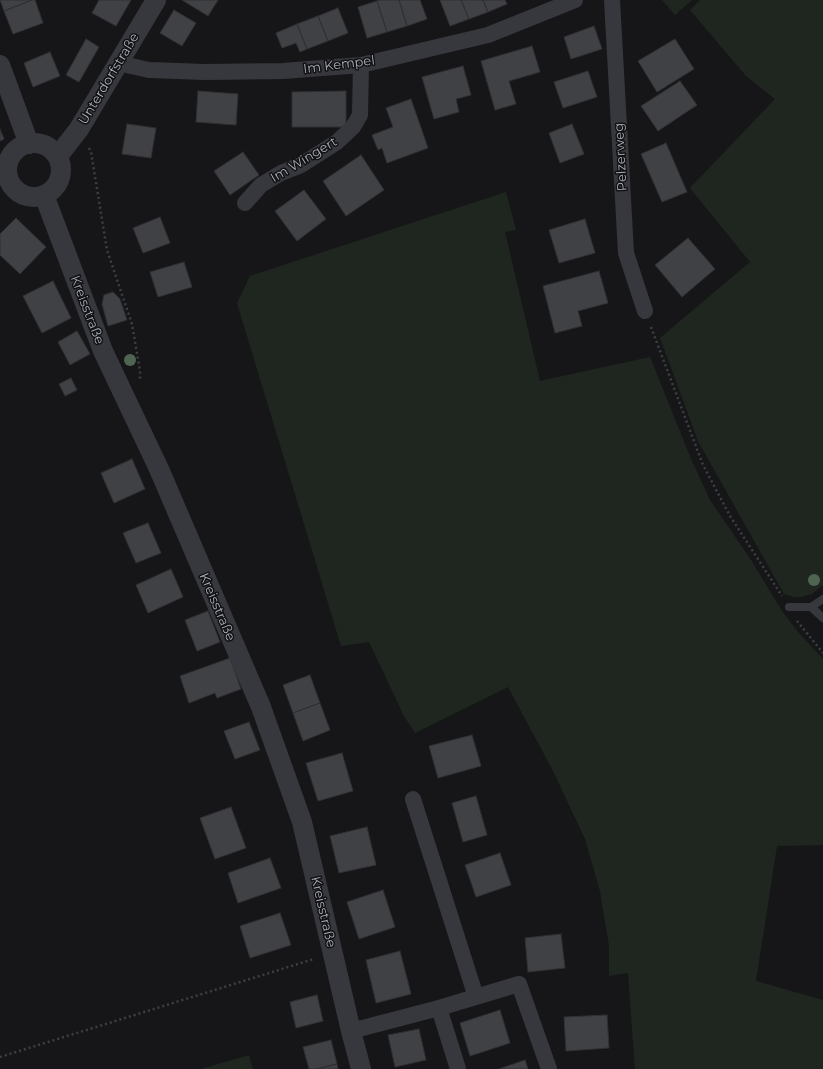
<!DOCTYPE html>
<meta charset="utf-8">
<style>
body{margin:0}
canvas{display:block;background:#161618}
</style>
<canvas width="823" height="1069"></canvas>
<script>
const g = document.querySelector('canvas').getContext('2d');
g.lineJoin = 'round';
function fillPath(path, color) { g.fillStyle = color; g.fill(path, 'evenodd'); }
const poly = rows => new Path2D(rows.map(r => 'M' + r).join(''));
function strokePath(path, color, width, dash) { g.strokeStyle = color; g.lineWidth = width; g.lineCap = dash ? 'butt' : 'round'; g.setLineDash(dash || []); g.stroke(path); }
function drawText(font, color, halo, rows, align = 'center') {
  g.font = font + ' Montserrat,sans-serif'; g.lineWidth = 3; g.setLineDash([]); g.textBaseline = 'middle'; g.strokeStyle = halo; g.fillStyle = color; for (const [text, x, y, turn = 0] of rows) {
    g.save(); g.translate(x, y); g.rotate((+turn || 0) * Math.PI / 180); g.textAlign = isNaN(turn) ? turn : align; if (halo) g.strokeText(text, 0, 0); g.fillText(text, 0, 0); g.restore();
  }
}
fillPath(poly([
 [662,0,692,0,675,15],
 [700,0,823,0,823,585,812,594,801,597,794,597,784,594,698,441,660,338,750,262,690,188,775,99,746,76,690,10],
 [506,192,516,230,505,232,540,381,650,357,691,459,710,500,751,560,782,611,798,632,823,659,823,845,777,846,756,981,823,1000,823,1069,635,1069,628,973,609,976,609,946,600,891,585,839,552,769,508,687,415,733,404,716,369,642,341,646,237,303,250,276],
 [249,1055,253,1069,201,1069]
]), '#1e261f');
const building = poly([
 [0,0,32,0,4,11,0,0],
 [32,0,35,0,43,23,13,34,4,11,32,0],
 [99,0,131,0,116,26,92,13,99,0],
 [182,0,218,0,208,16,182,0],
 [380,0,399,0,407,26,387,32,377,1,380,0],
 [399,0,420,0,427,19,407,26,399,0],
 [440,0,461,0,469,19,450,26,440,0],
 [461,0,483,0,488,12,469,19,461,0],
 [483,0,505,0,507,4,488,12,483,0],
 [377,1,387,32,367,38,358,7,377,1],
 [338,8,348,33,328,41,318,16,338,8],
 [174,10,196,23,182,46,160,33,174,10],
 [318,16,328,41,307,49,297,24,318,16],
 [297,24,307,49,300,52,296,43,282,48,276,33,297,24],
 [594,26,602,49,571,59,564,37,594,26],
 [86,39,99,47,79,82,66,75,86,39],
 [675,39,694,69,657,92,638,61,675,39],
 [532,46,540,72,509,81,516,104,495,110,481,61,532,46],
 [50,52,60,76,33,87,24,63,50,52],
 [463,66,471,95,456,99,459,112,434,119,422,77,463,66],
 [588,71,597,97,563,108,554,82,588,71],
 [680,81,697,105,658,131,641,106,680,81],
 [198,91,238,94,236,125,196,122,198,91],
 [346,91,346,127,292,127,292,92,346,91],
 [411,99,428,148,387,163,382,148,378,150,372,135,393,127,386,108,411,99],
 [127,124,156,128,151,158,122,154,127,124],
 [572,124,584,154,560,163,549,133,572,124],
 [0,129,4,139,0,141,0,129],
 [666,143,687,192,662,202,641,154,666,143],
 [243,152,259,175,230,195,214,171,243,152],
 [361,155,384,190,346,216,323,181,361,155],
 [304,190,326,219,297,241,275,211,304,190],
 [160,217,170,243,143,253,133,228,160,217],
 [16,218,46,247,20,274,0,255,0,234,16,218],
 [585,219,595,253,559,263,549,230,585,219],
 [688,238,715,269,682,297,655,265,688,238],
 [184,262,192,287,158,297,150,272,184,262],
 [599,271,608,303,578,311,582,326,555,333,543,286,599,271],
 [53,281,71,318,42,333,23,296,53,281],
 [113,292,120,299,127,320,108,326,102,304,104,295,113,292],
 [77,331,90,354,70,365,58,342,77,331],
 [71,378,77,390,65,396,59,384,71,378],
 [132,459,145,489,114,503,101,473,132,459],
 [148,523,161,553,136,563,123,533,148,523],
 [171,569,183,597,148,613,136,585,171,569],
 [208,611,220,642,197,651,185,620,208,611],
 [230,658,241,689,217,698,215,693,189,703,180,676,230,658],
 [310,675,320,703,293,713,283,685,310,675],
 [320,703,330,730,303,741,293,713,320,703],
 [249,722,260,750,235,759,224,731,249,722],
 [472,735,481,766,438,778,429,746,472,735],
 [342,753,353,791,318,801,306,763,342,753],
 [476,796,487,835,463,842,452,803,476,796],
 [231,807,246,848,215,859,200,818,231,807],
 [367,827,376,865,339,873,330,836,367,827],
 [500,853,511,885,476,897,465,865,500,853],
 [270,858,281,888,238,903,228,873,270,858],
 [383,890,395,927,359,939,347,902,383,890],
 [280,913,291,945,250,958,240,926,280,913],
 [561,934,565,968,528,972,525,938,561,934],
 [400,951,411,994,376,1003,366,960,400,951],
 [317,995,323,1021,296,1028,290,1002,317,995],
 [500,1010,510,1043,470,1056,460,1023,500,1010],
 [607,1015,609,1048,566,1051,564,1017,607,1015],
 [419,1029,426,1060,395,1067,388,1035,419,1029],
 [331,1040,337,1064,316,1069,309,1069,303,1047,331,1040],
 [525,1060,528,1069,499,1069,525,1060],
 [337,1064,338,1069,316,1069,337,1064]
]);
fillPath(building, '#404145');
strokePath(building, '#303034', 1);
strokePath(poly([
 [89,148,91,152,107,250,132,324,140,371,140,379],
 [651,327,703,465,730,516,782,596],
 [797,621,823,653],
 [0,1057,314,959]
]), '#3d3f44', 2.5, [2, 3]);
strokePath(poly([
 [789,607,811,607,823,599],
 [811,607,823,618]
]), '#37383d', 8);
strokePath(poly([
 [612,0,626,253,645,311],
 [118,63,149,70,205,72,283,71,361,65,488,35,575,0],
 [0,176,8,177],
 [245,203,261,185,281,173,301,165,337,142,353,127,360,115,361,65],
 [413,799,476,997],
 [439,1008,458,1069],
 [351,1031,439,1008,519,984,549,1069]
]), '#37383d', 16);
strokePath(poly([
 [0,65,29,144],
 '7 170a27 27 0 1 1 54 0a27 27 0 1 1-54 0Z',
 [58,156,79,129,156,0],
 [44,195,103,351,159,469,261,707,302,822,351,1031,361,1069]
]), '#37383d', 20);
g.fillStyle = '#506452';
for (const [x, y] of [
 [130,360],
 [814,580]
]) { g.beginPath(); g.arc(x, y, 6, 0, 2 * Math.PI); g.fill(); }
drawText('13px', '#a8adb8', '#111113', [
 ["Im Kempel",339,65,-7],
 ["Unterdorfstraße",109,79,-59],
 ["Pelzerweg",621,157,-93],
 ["Im Wingert",304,160,-31],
 ["Kreisstraße",87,310,69],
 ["Kreisstraße",217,607,67],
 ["Kreisstraße",323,912,77]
]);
</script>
